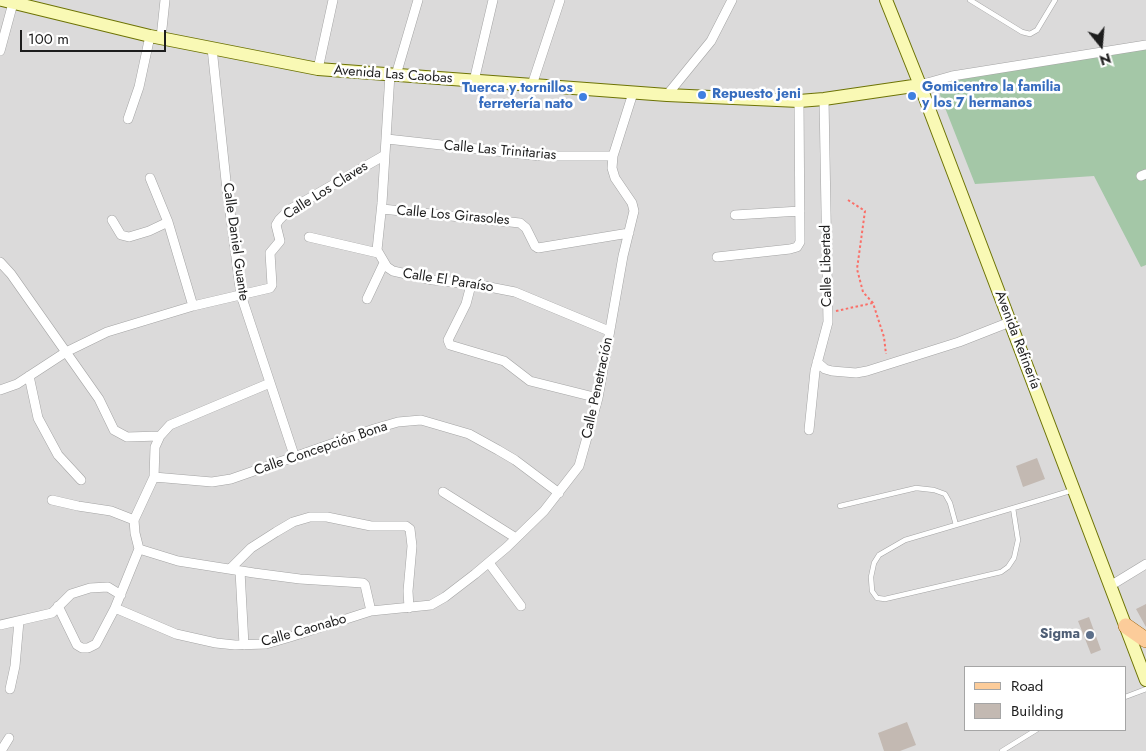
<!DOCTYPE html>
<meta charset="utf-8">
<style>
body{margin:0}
#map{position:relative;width:1146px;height:751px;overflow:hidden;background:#eeeae3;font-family:Jost,sans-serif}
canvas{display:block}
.legend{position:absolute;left:964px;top:666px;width:162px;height:65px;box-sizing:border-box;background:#fff;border:1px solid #a5a5a5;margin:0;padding:6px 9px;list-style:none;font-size:15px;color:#1d1d1d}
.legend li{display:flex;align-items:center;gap:10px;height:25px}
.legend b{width:25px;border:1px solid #a5a5a5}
.north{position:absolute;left:1076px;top:20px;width:50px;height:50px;-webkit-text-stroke:4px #fff;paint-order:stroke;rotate:163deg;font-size:14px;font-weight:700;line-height:20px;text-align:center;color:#1d1d1d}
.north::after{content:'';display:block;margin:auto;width:18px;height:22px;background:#1d1d1d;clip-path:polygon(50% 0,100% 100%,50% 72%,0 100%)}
.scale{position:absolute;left:20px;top:30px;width:146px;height:22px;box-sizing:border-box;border:2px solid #1d1d1d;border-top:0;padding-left:6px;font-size:15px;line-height:18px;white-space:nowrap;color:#1d1d1d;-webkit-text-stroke:4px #fff;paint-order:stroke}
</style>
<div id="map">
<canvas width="1146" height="751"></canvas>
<ul class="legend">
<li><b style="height:6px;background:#fccc9a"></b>Road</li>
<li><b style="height:14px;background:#c3b9b2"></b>Building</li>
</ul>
<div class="north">N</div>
<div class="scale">100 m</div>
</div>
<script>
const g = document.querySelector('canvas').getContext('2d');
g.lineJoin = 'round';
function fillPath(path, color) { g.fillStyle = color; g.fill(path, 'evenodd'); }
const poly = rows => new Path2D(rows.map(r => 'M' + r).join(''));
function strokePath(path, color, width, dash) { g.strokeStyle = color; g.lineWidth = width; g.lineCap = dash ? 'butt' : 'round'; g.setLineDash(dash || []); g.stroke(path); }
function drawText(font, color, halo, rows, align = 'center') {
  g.font = font + ' Jost,sans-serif'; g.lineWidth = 5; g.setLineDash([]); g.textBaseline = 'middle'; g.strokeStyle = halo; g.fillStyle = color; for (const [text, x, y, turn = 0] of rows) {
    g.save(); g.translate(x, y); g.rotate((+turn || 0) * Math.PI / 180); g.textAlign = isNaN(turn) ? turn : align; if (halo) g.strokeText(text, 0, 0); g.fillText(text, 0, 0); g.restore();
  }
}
fillPath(poly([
 [0,0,1146,0,1146,751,0,751],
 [965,667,1125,667,1125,730,965,730]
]), '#dbdada');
fillPath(poly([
 [1146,45,1146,265,1141,267,1094,176,975,184,940,95,941,89,946,81]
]), '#a4c7a7');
fillPath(poly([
 [1037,458,1045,479,1023,487,1016,466],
 [1146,604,1146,627,1136,609],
 [1089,617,1101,650,1091,654,1078,621],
 [907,722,916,745,900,751,884,751,878,733]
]), '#c3b9b2');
const lane = poly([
 [970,0,1022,32,1030,34,1037,30,1055,0],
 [840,506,916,488,934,490,945,494,950,503,956,525],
 [1013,508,1018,540,1014,558,1008,567,1001,572,885,599,877,598,872,591,871,577,874,563,879,555,905,540,1037,501,1073,490],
 [1125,697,1146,689],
 [1002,751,1036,730]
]);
const street = poly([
 [161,38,165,0],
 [212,48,226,181,241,295,295,458],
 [0,51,13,3],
 [318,69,333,0],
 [390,74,382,203,377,250,387,267,393,271,433,280,479,285,515,292,609,331],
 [396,75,418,0],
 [474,81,493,0],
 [532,85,560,0],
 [920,85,952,76,1146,45],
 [667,95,711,41,732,0],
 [128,119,139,87,150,36],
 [387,139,541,156,613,156],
 [1141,176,1146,174],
 [150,178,168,222,193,306],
 [382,209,520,223,526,228,535,246,538,248,629,233],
 [735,215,800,211],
 [112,220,121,235,129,237,149,231,168,222],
 [309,237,378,253],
 [717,257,790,249,797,247,800,242,799,101],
 [0,262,11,274,99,399,114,430,127,437,160,436],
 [471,285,466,304,448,340,450,345,504,361,530,381,598,398],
 [367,299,384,263],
 [817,362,825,369,832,371,856,373,867,371,959,342,1010,322],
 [29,376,38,418,58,455,81,480],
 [0,390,17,384,66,352,107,332,193,306,270,288,272,285,270,253,280,241,276,225,279,220,289,210,385,155],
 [809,430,815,371,828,322,824,99],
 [154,477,212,482,231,479,374,429,398,422,421,420,469,434,498,450,515,460,559,493],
 [443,492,516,538],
 [52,500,78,506,111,511,134,520],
 [139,549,178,561,254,573,300,579,363,583,365,585,371,611],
 [489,563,521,606],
 [230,569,251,548,276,532,293,522,310,517,327,517,371,526,406,526,410,529,412,546,408,591,409,608],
 [240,571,244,645],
 [1110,586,1146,564],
 [58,606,77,645,82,648,88,648,96,644,115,608,139,549,135,533,134,520,154,477,155,447,160,436,170,425,270,383],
 [115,608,176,634,216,643,235,645,266,644,290,637,371,611,431,605,445,597,475,574,507,547,544,511,579,466,598,398,623,256,634,211,632,203,615,178,612,168,613,156,633,93],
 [0,625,52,613,71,594,90,588,108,587,121,595],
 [10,689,15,666,19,621],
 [1,751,9,738]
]);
const secondary = poly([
 [2,0,150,36,318,69,667,95,799,101,824,99,920,85],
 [886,0,920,85,1146,680]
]);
const primary = poly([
 [1126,626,1146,640]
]);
strokePath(lane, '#a4a4a4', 5.5);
strokePath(street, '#a4a4a4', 10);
strokePath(secondary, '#6d7305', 14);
strokePath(primary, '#965c00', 16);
strokePath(poly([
 [848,200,865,211,857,269,863,292,873,303,884,337,886,354],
 [836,311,873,303]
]), '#fa6f68', 2, [2.5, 2.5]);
strokePath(lane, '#fff', 4.5);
strokePath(street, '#fff', 9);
strokePath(secondary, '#f9f9b5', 12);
strokePath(primary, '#fccc9a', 15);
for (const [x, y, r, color] of [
 [702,95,5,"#3f7fe0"],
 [912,96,5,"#3f7fe0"],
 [583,97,5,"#3f7fe0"],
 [1090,635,5,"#5c6f8a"]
]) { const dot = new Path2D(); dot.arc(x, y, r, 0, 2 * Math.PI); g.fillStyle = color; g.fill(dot); strokePath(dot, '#fff', 2); }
drawText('14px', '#1d1d1d', '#fff', [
 ["Avenida Las Caobas",393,75,4],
 ["Calle Las Trinitarias",500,151,5],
 ["Calle Los Claves",326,191,-32],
 ["Calle Los Girasoles",453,216,5],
 ["Calle Daniel Guante",235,242,82],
 ["Calle Libertad",827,266,-91],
 ["Calle El Paraíso",448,281,9],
 ["Avenida Refinería",1017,340,69],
 ["Calle Penetración",598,388,-78],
 ["Calle Concepción Bona",321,449,-19],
 ["Calle Caonabo",304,631,-16]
]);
drawText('bold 14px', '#366cbe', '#fff', [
 ["Gomicentro la familia",922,88],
 ["y los 7 hermanos",922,104],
 ["Tuerca y tornillos",573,89,"right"],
 ["ferretería nato",573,105,"right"],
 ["Repuesto jeni",712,95]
], 'left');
drawText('bold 14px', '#4e5e75', '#fff', [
 ["Sigma",1080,635]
], 'right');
</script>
